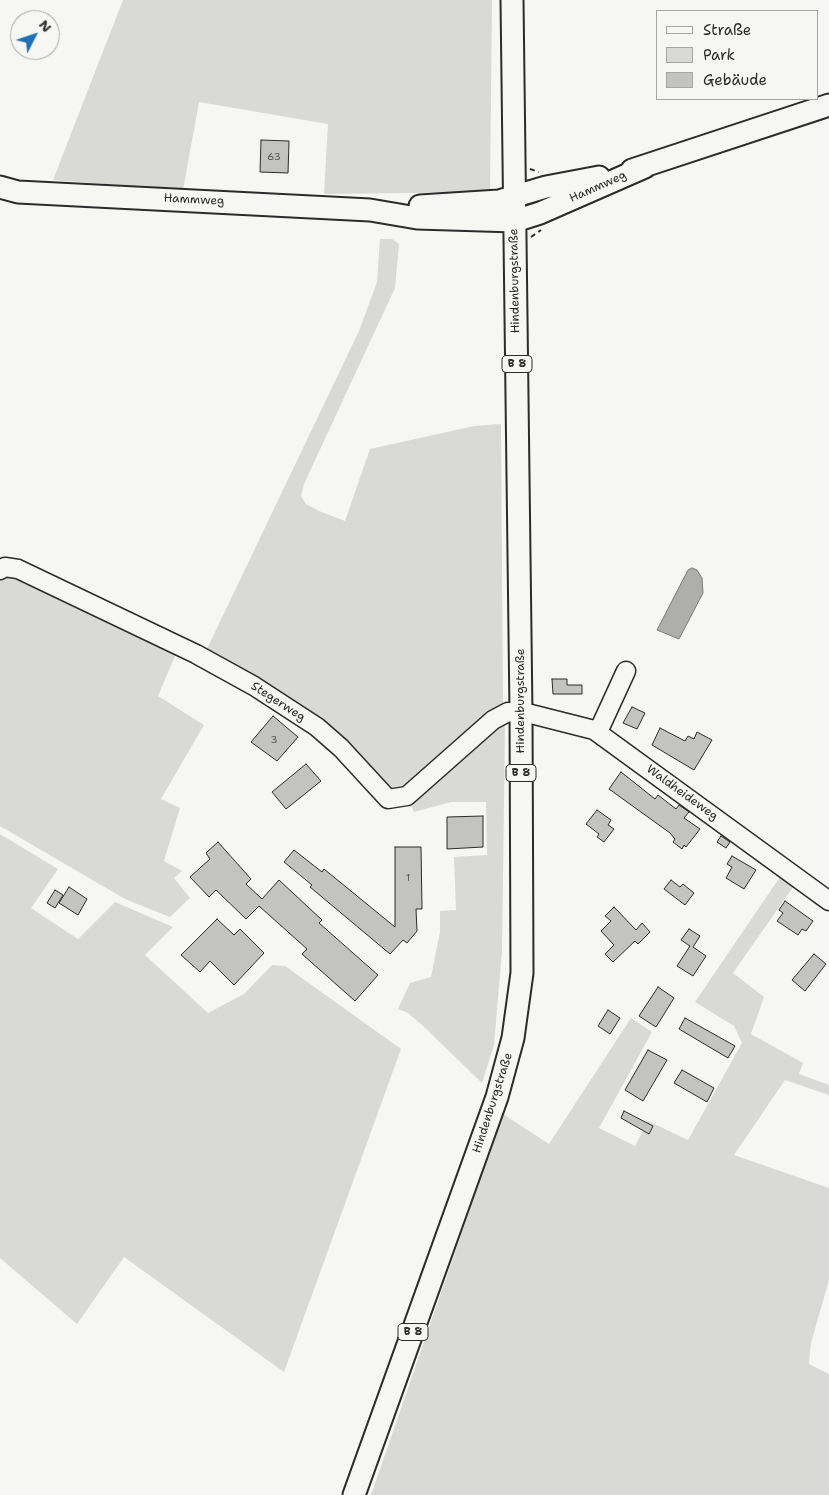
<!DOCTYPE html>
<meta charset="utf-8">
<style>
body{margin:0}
#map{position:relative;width:829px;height:1495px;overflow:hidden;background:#f6f6f2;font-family:"Shantell Sans",sans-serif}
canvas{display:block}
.legend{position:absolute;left:656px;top:10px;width:162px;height:90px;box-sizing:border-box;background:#f6f6f2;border:1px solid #a5a5a2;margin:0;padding:6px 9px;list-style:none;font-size:15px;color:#2b2b2b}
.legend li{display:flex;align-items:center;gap:10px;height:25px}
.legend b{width:25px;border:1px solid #a5a5a2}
.north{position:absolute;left:10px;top:10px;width:50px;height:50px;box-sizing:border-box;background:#f6f6f2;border:1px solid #a5a5a2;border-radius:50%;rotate:49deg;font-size:14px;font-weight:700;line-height:20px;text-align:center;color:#2b2b2b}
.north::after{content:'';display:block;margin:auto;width:18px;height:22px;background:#1f6fb2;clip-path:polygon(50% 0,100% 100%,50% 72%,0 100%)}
</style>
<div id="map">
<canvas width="829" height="1495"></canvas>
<ul class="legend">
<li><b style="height:6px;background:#f6f6f2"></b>Straße</li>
<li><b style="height:14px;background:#d9d9d5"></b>Park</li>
<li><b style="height:14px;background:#c3c3c0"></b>Gebäude</li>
</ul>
<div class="north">N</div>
</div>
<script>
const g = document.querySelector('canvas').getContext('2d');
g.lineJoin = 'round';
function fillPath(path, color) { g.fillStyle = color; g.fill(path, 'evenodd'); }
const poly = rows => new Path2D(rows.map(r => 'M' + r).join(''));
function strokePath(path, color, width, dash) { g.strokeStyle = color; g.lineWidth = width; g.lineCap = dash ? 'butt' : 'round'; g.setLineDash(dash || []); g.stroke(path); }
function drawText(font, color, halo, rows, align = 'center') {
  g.font = font + ' "Shantell Sans",sans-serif'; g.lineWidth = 4.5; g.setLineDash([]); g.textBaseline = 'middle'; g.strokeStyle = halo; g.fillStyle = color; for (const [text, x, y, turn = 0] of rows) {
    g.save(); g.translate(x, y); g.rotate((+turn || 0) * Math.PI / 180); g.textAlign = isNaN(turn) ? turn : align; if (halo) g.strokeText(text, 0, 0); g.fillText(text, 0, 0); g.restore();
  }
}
fillPath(poly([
 [123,0,492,0,490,192,324,194,328,124,199,102,183,190,53,180],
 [380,239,392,239,399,244,395,288,304,484,301,496,306,504,319,511,345,521,370,449,474,426,501,424,503,705,493,711,408,786,394,792,205,653,359,331,377,282],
 [5,572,178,649,158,696,204,725,161,799,180,808,164,861,182,871,174,878,190,898,170,917,125,899,0,826,0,574],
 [503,724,505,727,502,951,494,1045,482,1083,422,1025,408,1013,398,1009,410,983,431,977,440,932,440,911,456,910,454,857,487,855,486,802,451,802,414,812,410,802,496,726],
 [0,834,58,869,31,908,78,939,115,902,173,927,145,955,208,1013,244,994,272,965,285,966,401,1049,284,1372,124,1257,77,1324,0,1258],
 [782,874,796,883,733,973,764,997,751,1034,803,1063,799,1074,829,1085,829,1095,785,1080,734,1155,829,1188,829,1280,811,1343,809,1364,829,1374,829,1495,371,1495,503,1114,549,1144,631,1018,652,1032,599,1128,635,1146,648,1121,688,1140,742,1043,734,1026,695,1002]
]), '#d9d9d5');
const water = poly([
 [692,568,697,570,702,578,703,593,679,639,657,630,688,570,692,568]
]);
fillPath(water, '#aeaeab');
strokePath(water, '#7a7a78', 1);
const building = poly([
 [261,140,289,141,288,173,260,172,261,140],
 [552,679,567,679,567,685,582,685,582,694,553,694,552,679],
 [632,707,645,713,637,729,623,723,632,707],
 [273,716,298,737,277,761,251,742,273,716],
 [660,728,685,741,688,736,694,739,697,732,712,740,694,770,652,745,660,728],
 [306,764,321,781,286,809,272,792,306,764],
 [621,772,655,799,658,795,676,809,679,805,689,812,684,818,700,829,686,847,684,845,682,849,673,842,675,839,670,833,609,789,621,772],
 [597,810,611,820,608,825,614,829,604,842,597,837,599,834,586,824,597,810],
 [483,816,483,847,447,849,447,817,483,816],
 [721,836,730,842,726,848,717,842,721,836],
 [218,842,251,879,246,884,262,899,279,880,322,920,319,923,378,975,355,1001,302,954,307,949,259,906,246,919,216,890,209,897,190,877,210,859,206,853,218,842],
 [395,847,421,847,422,909,416,909,417,931,407,943,403,940,390,954,310,887,312,885,284,862,294,850,322,872,324,869,395,927,395,847],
 [732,856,756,870,744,889,726,878,732,867,727,864,732,856],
 [671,880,680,887,683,884,694,893,685,905,664,889,671,880],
 [69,887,87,899,78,915,59,903,69,887],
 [55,890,63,895,55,908,47,903,55,890],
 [785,901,813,921,806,931,802,929,798,935,777,921,783,913,779,910,785,901],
 [614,907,636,930,642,923,650,932,638,944,635,941,613,962,605,954,614,945,601,931,611,921,605,916,614,907],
 [217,919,234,935,240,929,264,953,234,985,210,961,200,972,181,955,217,919],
 [689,929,700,936,693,947,706,956,693,976,677,966,690,946,681,940,689,929],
 [814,954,826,964,805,991,792,980,814,954],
 [658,987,674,998,656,1027,639,1016,658,987],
 [608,1010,620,1018,610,1034,598,1026,608,1010],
 [685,1018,735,1046,728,1058,679,1029,685,1018],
 [648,1050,667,1060,643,1101,625,1090,648,1050],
 [682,1070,714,1088,707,1102,674,1083,682,1070],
 [624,1111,653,1126,649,1134,621,1118,624,1111]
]);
fillPath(building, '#c3c3c0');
strokePath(building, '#2b2b2b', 1);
const minor = poly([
 [0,570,5,567,18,569,196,654,254,686,317,727,341,748,388,799,407,796,493,720,508,712,531,714,594,730,829,901],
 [598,732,626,671]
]);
const major = poly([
 [632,170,829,105],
 [0,187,18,192,370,210,417,218,515,221,540,213,645,167],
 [420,206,499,201,546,187,599,177],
 [354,1495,497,1097,513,1038,522,973,521,712,512,0]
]);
strokePath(minor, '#2b2b2b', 21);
strokePath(major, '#2b2b2b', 25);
strokePath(poly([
 [530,169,539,172],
 [531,237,541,230]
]), '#2b2b2b', 2, [5, 4]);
strokePath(minor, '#f6f6f2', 18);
strokePath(major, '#f6f6f2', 21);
drawText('10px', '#515150', null, [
 ["63",274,157],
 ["3",274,740],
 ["1",408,878]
]);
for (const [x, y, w] of [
 [517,364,30],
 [521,773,30],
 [413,1332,30]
]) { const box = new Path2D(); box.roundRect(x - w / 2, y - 8.5, w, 17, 4); g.fillStyle = '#f6f6f2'; g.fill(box); strokePath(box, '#2b2b2b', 1); }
drawText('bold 11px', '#2b2b2b', null, [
 ["B 8",517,364],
 ["B 8",521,773],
 ["B 8",413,1332]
]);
drawText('12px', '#2b2b2b', '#f6f6f2', [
 ["Hammweg",598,187,-24],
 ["Hammweg",194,200,3],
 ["Hindenburgstraße",515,281,-91],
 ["Hindenburgstraße",521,701,-90],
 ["Stegerweg",278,702,33],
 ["Waldheideweg",682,793,36],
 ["Hindenburgstraße",493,1103,-72]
]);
</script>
